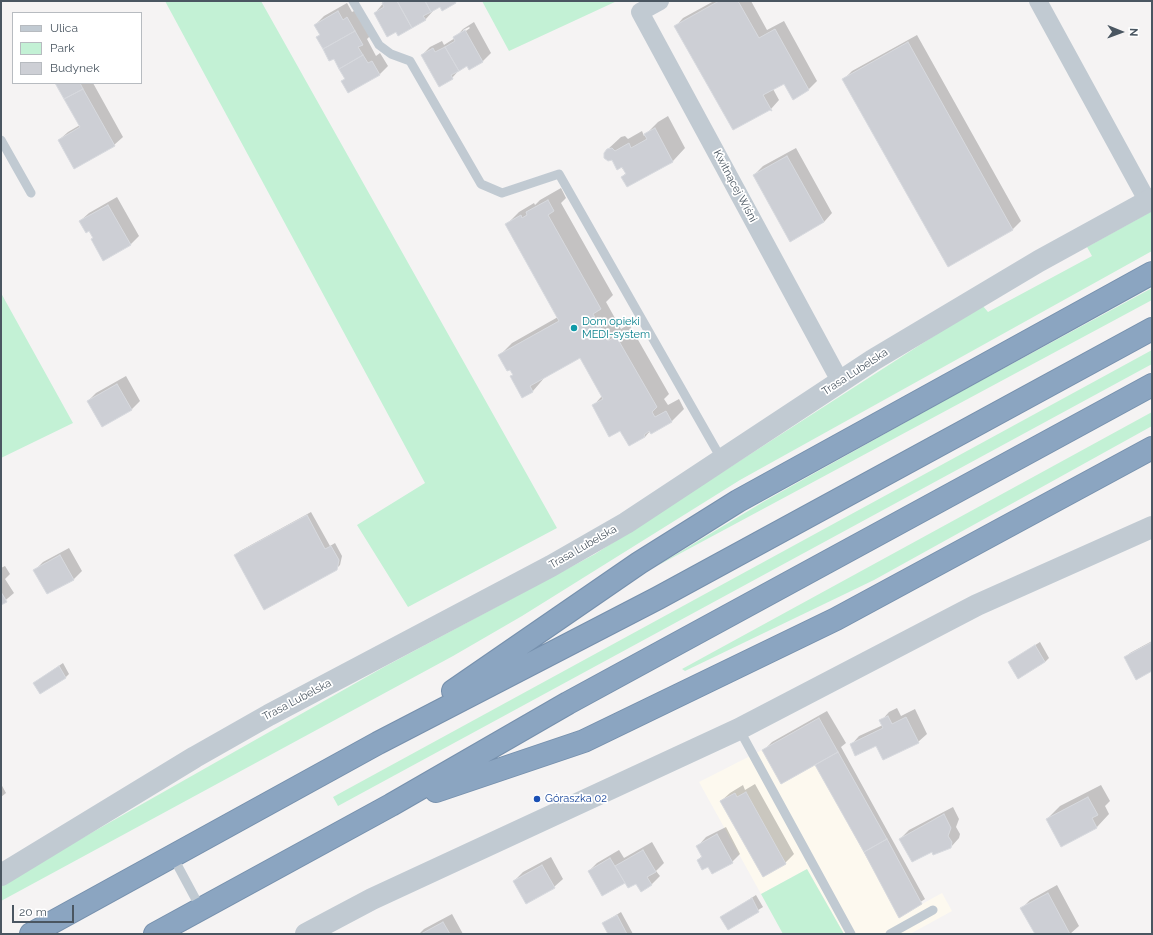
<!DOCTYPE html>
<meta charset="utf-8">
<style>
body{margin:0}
#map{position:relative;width:1153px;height:935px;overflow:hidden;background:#f5f3f3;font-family:Raleway,sans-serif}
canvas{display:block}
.frame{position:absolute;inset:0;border:2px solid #4a5661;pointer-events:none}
.legend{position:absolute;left:12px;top:12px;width:130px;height:72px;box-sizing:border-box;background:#fff;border:1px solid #b7bbc0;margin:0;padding:5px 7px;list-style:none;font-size:12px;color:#4a5661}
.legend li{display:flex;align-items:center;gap:8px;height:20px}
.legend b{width:20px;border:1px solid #b7bbc0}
.north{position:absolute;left:1101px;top:12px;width:40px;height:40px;-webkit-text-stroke:3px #fff;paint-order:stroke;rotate:91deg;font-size:11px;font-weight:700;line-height:16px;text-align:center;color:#4a5661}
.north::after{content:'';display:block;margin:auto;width:14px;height:18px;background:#4a5661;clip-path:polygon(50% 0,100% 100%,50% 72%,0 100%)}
.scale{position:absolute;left:12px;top:905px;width:62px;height:18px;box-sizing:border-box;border:2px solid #4a5661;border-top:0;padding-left:5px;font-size:12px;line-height:14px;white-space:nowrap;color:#4a5661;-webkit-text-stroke:3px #fff;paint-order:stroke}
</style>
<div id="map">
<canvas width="1153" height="935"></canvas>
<div class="frame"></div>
<ul class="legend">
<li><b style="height:5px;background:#c1cad2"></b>Ulica</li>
<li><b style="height:11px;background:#c3f1d5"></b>Park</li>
<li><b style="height:11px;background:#cdcfd5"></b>Budynek</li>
</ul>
<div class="north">N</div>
<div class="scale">20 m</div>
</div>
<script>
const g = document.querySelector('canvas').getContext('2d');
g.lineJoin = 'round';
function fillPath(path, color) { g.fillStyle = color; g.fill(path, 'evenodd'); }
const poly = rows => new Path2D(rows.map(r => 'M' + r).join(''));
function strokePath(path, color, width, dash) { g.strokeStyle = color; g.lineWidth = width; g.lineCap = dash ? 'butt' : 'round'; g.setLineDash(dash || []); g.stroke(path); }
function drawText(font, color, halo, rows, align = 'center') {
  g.font = font + ' Raleway,sans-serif'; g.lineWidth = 3.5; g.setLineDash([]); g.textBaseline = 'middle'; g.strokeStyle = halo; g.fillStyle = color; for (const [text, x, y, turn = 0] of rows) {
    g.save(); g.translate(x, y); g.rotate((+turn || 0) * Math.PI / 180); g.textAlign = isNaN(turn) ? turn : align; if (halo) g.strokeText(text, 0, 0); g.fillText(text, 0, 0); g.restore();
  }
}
fillPath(poly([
 [819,718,922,904,942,893,952,911,910,934,844,934,807,869,761,894,699,782,762,750]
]), '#fdf9ef');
fillPath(poly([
 [165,1,261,1,557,528,408,607,357,525,425,483],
 [482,1,617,1,509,51],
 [1152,211,1152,251,740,480,522,616,453,656,1,901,1,884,384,667,595,554,982,305,988,312,1092,256,1087,247],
 [1152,288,1152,300,655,567,763,502,947,399],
 [1,293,73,423,1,458],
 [1152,350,1152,364,338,806,333,797],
 [1152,412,1152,426,874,580,685,671,682,669],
 [807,869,844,934,783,934,761,894]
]), '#c3f1d5');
fillPath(poly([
 [385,1,457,1,440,6,433,10,433,11,425,20,396,30,375,13],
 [714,1,751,1,767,30,784,21,817,81,809,89,793,98,784,82,773,89,779,100,771,109,675,27,683,18],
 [347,3,352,12,356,10,370,36,367,39,376,56,380,53,388,66,379,75,342,81,346,78,334,57,317,37,321,34,315,25,324,16],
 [474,22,491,53,483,61,469,69,467,65,460,69,452,78,422,55,430,47,442,41,444,45,455,38,463,29],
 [469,27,470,28,463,33,463,30],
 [917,35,1021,221,1013,229,948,265,844,79,852,71],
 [57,83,93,83,123,137,114,145,59,140,68,132,80,125],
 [668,116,685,148,673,161,628,186,622,177,626,173,607,150,621,137,625,136,628,139,642,131,644,136,658,122],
 [796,148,832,213,824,222,791,240,754,175,763,166],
 [561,188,566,198,561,203,613,295,606,302,621,329,629,324,669,394,664,399,668,405,679,399,684,409,672,421,650,431,645,437,621,429,593,406,602,396,580,357,545,377,533,391,523,397,511,376,514,374,500,355,512,343,558,317,506,225,519,212,534,203,535,205,540,200],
 [117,197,139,236,130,245,89,230,80,221,89,213],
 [126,376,140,401,131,410,88,401,96,393],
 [311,512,330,546,335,543,342,556,340,565,336,569,236,555,240,551],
 [69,548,82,571,74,579,47,592,35,570,43,562],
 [5,566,10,574,5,579,14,593,1,604,1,568],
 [1152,641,1152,670,1126,657,1130,653],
 [1040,642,1049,658,1045,662,1009,662],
 [63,663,69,674,65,678,34,683],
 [897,708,901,716,915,709,927,734,918,742,851,745,859,736,883,725,881,721,889,712],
 [827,711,846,743,841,747,925,899,899,916,816,765,820,762,764,750,772,742],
 [1,784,6,793,1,797],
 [755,784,794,854,785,863,721,801,730,793,743,785,745,790],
 [1101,785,1110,801,1105,806,1109,814,1097,827,1061,845,1047,819,1060,806],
 [953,807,959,819,956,827,960,834,959,838,951,847,932,850,900,839,909,830],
 [726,827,740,854,732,862,708,865,698,860,703,855,698,846,706,837],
 [652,842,664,863,656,871,660,876,651,885,625,882,603,895,589,871,597,863,619,850,624,858],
 [551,857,563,879,554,887,514,881,523,872],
 [1057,885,1079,926,1070,934,1036,934,1022,908,1030,900],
 [756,895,763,907,728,929,722,917],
 [621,912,633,934,609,934,603,923],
 [452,914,463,934,419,934,424,929]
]), '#0003');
const building = poly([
 [385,1,397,1,412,28,398,36,396,32,387,37,374,13,384,7,382,3,385,1],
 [397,1,425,1,431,12,423,16,426,20,412,28,397,1],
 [425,1,455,1,456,3,442,11,440,7,431,12,425,1],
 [719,1,738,1,759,38,775,29,809,90,793,100,784,84,763,95,772,111,770,110,733,130,674,26,719,1],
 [338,11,343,20,347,17,355,31,323,49,316,37,320,35,314,25,338,11],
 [465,30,483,62,469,70,467,66,459,71,445,47,455,41,453,37,465,30],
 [355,31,363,45,358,47,363,55,339,69,334,59,329,61,323,49,355,31],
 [908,42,1013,230,948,267,842,79,908,42],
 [445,47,459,71,451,75,453,79,439,87,421,55,433,48,435,52,445,47],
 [363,55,368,63,372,61,380,75,348,93,341,81,345,79,339,69,363,55],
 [55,83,80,83,83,89,64,99,55,83],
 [83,89,115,146,74,169,58,140,80,127,64,99,83,89],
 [655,128,673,162,627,187,621,177,626,174,622,167,617,170,612,160,608,161,604,158,604,153,607,149,612,148,615,151,629,143,631,148,647,139,644,134,655,128],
 [787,156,824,222,790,242,753,175,787,156],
 [548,200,554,211,548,215,601,309,593,314,608,341,616,336,657,407,652,412,655,417,666,411,672,422,651,434,649,431,644,435,645,437,629,446,620,431,609,437,592,405,603,399,580,358,530,386,533,392,522,398,510,376,513,375,510,370,507,371,498,355,559,321,505,224,521,215,522,218,527,215,526,212,548,200],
 [108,205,131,245,103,261,91,239,93,238,89,231,86,233,79,221,108,205],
 [117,384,132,410,102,427,87,401,117,384],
 [307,515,325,549,331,546,339,560,337,570,264,610,234,555,307,515],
 [60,555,74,580,47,594,33,570,60,555],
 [1,592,7,602,1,605,1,592],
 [1152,642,1152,671,1136,680,1124,657,1152,642],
 [1035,645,1045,662,1018,679,1008,662,1035,645],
 [59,666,66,678,40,694,33,683,59,666],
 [888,716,892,724,906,717,919,743,883,760,876,746,855,756,850,744,883,728,879,720,888,716],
 [819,718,838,752,781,784,762,750,819,718],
 [838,752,887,839,864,852,815,765,838,752],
 [746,792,786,864,763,877,720,801,735,793,737,797,746,792],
 [1088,797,1098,815,1092,818,1097,828,1061,847,1046,819,1088,797],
 [944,814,951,828,948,836,952,842,951,848,933,855,932,852,912,862,899,839,944,814],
 [717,834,733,863,712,874,708,867,702,870,697,860,702,857,696,846,717,834],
 [887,839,922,904,899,918,864,852,887,839],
 [643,850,656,872,647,877,652,885,641,892,636,884,628,888,615,866,643,850],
 [610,858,625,883,602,896,588,871,610,858],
 [542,865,555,888,526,904,513,881,542,865],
 [1048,893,1070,934,1035,934,1020,908,1048,893],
 [752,898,759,912,728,930,720,917,752,898],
 [617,915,627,934,608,934,602,923,617,915],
 [443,922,450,934,421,934,443,922]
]);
fillPath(building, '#cdcfd5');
strokePath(building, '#d7d9de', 1);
const motorway = poly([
 [453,691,639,563,738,501,1152,273],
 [436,791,584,741,836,619,1152,448],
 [31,934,378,743,658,598,1152,329],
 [155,934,391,805,568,703,1152,385]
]);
strokePath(motorway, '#7690ad', 24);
strokePath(poly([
 [353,1,379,45,391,54,410,61,481,184,502,193,559,174,722,460],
 [1,140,31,193],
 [739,729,851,934],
 [173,857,201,909],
 [890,934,933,910]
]), '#c1cad2', 9);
strokePath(poly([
 [660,1,640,12,840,381],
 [1038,1,1148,202]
]), '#c1cad2', 18);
strokePath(poly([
 [1,875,195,757,269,715,551,566,626,523,873,360,1039,261,1152,199],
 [306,934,372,899,739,729,977,605,1152,527]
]), '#c1cad2', 22);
strokePath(motorway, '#8ba5c1', 22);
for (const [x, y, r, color] of [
 [574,328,4,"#0f9aa8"],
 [537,799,4,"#1a4fb4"]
]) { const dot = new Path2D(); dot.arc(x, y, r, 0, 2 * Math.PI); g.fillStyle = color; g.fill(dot); strokePath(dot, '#fff', 1.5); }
drawText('11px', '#4a5661', '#fff', [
 ["Kwitnącej Wiśni",735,186,62],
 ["Trasa Lubelska",855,372,-33],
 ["Trasa Lubelska",583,547,-30],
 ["Trasa Lubelska",297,700,-28]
]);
drawText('11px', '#0d838f', '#fff', [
 ["Dom opieki",582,322],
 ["MEDI-system",582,335]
], 'left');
drawText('11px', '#164399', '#fff', [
 ["Góraszka 02",545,799]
], 'left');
</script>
